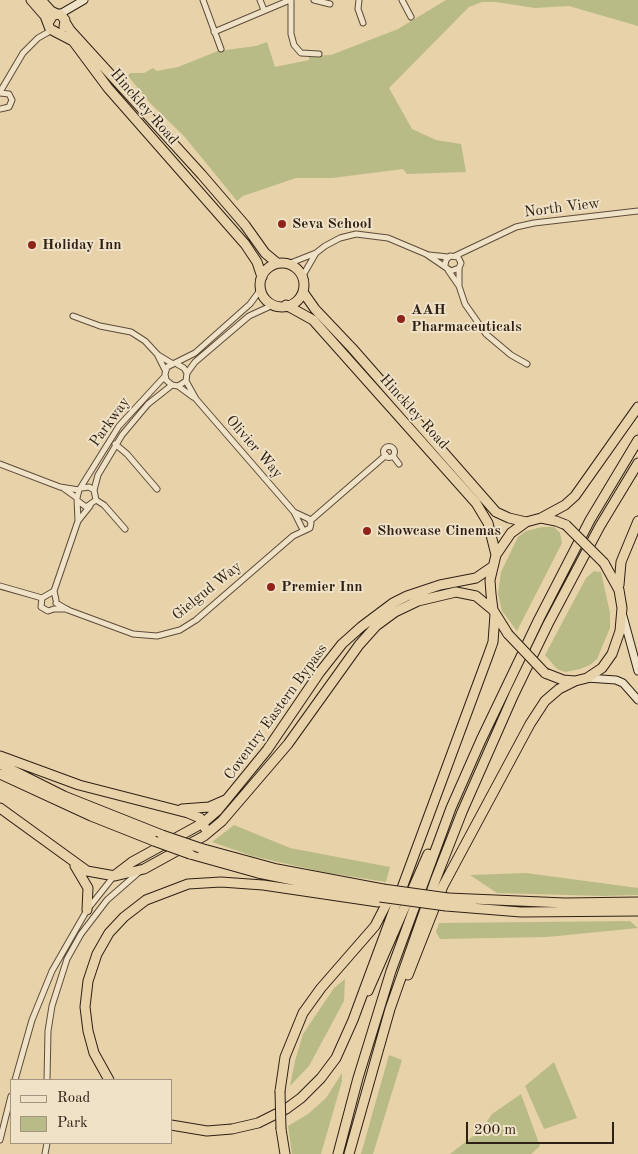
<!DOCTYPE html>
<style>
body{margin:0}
#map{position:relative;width:638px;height:1154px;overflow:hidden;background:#e7d2a9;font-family:"Old Standard TT",serif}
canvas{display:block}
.legend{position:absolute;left:10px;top:1079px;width:162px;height:65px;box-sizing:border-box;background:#efe2c7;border:1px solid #a29480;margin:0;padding:6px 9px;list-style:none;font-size:15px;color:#2f2016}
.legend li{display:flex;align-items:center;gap:10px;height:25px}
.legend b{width:25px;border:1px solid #a29480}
.scale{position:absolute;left:466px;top:1122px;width:148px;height:22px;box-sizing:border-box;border:2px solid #2f2016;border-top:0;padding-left:6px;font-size:15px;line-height:18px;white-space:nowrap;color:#2f2016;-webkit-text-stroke:4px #efe2c7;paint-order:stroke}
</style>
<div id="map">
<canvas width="638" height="1154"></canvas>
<ul class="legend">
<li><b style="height:6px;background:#efe2c7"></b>Road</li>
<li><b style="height:14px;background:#b9bb86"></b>Park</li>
</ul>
<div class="scale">200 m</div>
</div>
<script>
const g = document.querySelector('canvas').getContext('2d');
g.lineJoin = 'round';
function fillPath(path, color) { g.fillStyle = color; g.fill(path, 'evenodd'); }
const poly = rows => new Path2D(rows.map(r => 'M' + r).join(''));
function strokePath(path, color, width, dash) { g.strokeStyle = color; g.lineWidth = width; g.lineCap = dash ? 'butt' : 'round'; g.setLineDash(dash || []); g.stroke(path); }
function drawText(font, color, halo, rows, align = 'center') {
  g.font = font + ' "Old Standard TT",serif'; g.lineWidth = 4; g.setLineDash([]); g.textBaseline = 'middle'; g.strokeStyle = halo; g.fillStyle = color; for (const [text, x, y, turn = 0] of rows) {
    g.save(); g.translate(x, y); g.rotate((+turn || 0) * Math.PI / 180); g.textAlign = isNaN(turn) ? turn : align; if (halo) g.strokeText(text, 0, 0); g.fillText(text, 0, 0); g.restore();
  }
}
fillPath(poly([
 [446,0,638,0,638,26,569,6,535,8,496,2,482,2,469,7,389,88,412,129,436,140,461,144,466,172,407,174,403,169,332,178,296,178,243,196,237,201,184,136,150,103,128,76,130,73,144,73,153,68,157,71,178,67,218,51,256,46,267,42,275,67,309,60,309,56,331,55,398,29],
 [542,527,554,527,560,533,562,543,517,631,502,611,498,594,501,572,518,537,526,531],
 [594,571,601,572,610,613,610,628,597,659,590,665,580,669,565,672,557,669,545,655,586,578],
 [234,825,290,848,390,867,386,882,323,872,252,856,212,842],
 [526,873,638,888,638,895,602,896,497,893,470,875],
 [630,921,638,928,547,937,440,939,436,932,439,923],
 [345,979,344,1001,309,1066,290,1086,295,1061,303,1034,334,988],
 [389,1055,402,1060,373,1154,361,1154],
 [554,1062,577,1118,544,1129,525,1086],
 [342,1073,342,1081,321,1154,292,1154,288,1126,308,1114,326,1098],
 [521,1094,540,1146,531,1154,450,1154,481,1130,492,1114]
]), '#b9bb86');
const street = poly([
 [203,0,221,49],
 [260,0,264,10],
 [291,0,291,34,294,45,301,53,319,54],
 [314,0,330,4],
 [359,0,358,9,363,23],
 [402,0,411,17],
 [214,32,290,0],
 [0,92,23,53,38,38,52,30],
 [0,93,9,94,12,100,9,107,0,109],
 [429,255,448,257],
 [455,256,516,227,534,223,638,211],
 [288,264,316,253],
 [448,270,459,286,465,304,486,334,511,355,527,364],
 [302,277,316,253,325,246,340,238,356,234,388,238,426,254,451,271,459,268,461,263,458,257,450,256,446,260,445,265],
 [459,285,459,268],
 [73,316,100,326,131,332,145,341,158,355,173,364],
 [158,356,165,370],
 [177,364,184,368,187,373,186,381,178,386,172,385,166,380,165,374,167,367,195,353,250,304,261,289],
 [187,373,195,362,249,316,273,305],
 [186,381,196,399,294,512,303,530],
 [178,386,193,397],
 [115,444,127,454,157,489],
 '383.5 452a5.5 5.5 0 1 1 11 0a5.5 5.5 0 1 1-11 0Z',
 [393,456,399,464],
 [0,464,60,487,79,490],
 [63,488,77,498],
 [94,490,98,475,122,435,148,404,172,385],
 [96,500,104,505,125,529],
 [78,501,86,507,96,500,94,490,89,487,82,488],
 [78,521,77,498,79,490,119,426,165,376],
 [310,521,386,455],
 [0,586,42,598],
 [54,591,42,598,41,607,48,611,54,609,67,609],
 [56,600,54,591,78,521,90,506],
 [56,603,68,610,133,634,157,636,180,630,196,620,293,536,310,528,311,523,309,519,294,512],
 [15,1080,32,1020,52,971,87,910,114,876],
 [47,1080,48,1031,52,1006,67,959,81,934,107,900,139,872],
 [0,1140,11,1096],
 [45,1154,47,1143]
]);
const secondary = poly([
 [60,14,84,0],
 [623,616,638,671],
 [587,678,616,680,623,683,638,700]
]);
const highway = poly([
 [31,0,45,16,50,29,73,41,108,88,245,244,257,262,262,277],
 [41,0,51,11,57,14],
 [65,22,70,30,202,175,245,225,265,253,277,263],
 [48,23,53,15,60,14,65,20,64,27],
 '260 285a22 22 0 1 1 44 0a22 22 0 1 1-44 0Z',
 [303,292,315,309,352,348,496,512,509,518,526,522],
 [286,305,313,320,476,503,488,523,496,555],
 [541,518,565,505,575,496,638,407],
 [619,585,621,562,638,521],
 [508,634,493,610,491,594,490,580,496,555,511,533,526,522,541,518,556,521,566,525],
 [545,673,563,680,575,681,587,678,602,668,612,654,620,631,622,608,619,590,604,563],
 [0,756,79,785,188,813,200,818,205,828],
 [0,764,64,796,162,835],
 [0,774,91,816,154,841],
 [0,808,87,871,115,876,144,869,204,836,222,821,288,744,359,645,376,626,395,612,418,601,456,592,476,596,493,610],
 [182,809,209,807,225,800],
 [200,848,277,869,383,889],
 [190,854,258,873,377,897],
 [75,866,88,888,87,910],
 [115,875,132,862,203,823,218,810,267,750,320,672,342,644,361,627,393,603,407,596,440,585,476,578,492,567],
 [448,898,565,903,638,902],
 [446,906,521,912,638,911],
 [408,975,443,886,530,724,545,701,559,689,575,681],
 [368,991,428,854],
 [109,1080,94,1053,88,1031,85,1007,88,981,97,954,109,933,124,917,146,900,188,884,221,882,263,885,378,902],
 [280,1091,285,1057,303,1013,321,988,375,926,392,893],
 [171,1125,207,1131,232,1129,258,1123,286,1109,301,1098,321,1078,336,1058,353,1020,488,656,493,642,495,614],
 [281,1129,285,1154],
 [338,1154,358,1078,391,971,451,808,481,740,539,619,590,520,638,440],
 [349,1154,390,1009,435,881,462,812,514,694,548,624,600,526,638,463]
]);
strokePath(street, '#5d4c3b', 7);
strokePath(secondary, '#2f2016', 9);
strokePath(highway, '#2f2016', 11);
strokePath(street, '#efe2c7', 5);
strokePath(secondary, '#efe2c7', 7);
strokePath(highway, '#e7d2a9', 9);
const highwayBridge = poly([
 [566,525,604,563],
 [508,634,545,673],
 [162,835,200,848],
 [154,841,190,854],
 [383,889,448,898],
 [380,897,446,906],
 [280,1091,281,1129]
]);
strokePath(highwayBridge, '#2f2016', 11, []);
strokePath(highwayBridge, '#e7d2a9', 9);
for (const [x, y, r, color] of [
 [282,224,5,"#8f2418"],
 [32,245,5,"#8f2418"],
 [401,319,5,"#8f2418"],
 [367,531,5,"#8f2418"],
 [271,587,5,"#8f2418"]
]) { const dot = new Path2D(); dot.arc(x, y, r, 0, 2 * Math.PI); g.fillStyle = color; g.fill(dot); strokePath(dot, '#efe2c7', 2); }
drawText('15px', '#2f2016', '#efe2c7', [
 ["Hinckley Road",144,107,49],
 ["North View",562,208,-7],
 ["Hinckley Road",414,412,48],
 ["Parkway",110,422,-54],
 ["Olivier Way",254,447,49],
 ["Gielgud Way",207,591,-39],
 ["Coventry Eastern Bypass",276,712,-54]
]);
drawText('bold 15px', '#2f2016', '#efe2c7', [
 ["Seva School",292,224],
 ["Holiday Inn",42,245],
 ["AAH",411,310],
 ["Pharmaceuticals",411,327],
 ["Showcase Cinemas",377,531],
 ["Premier Inn",281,587]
], 'left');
</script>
